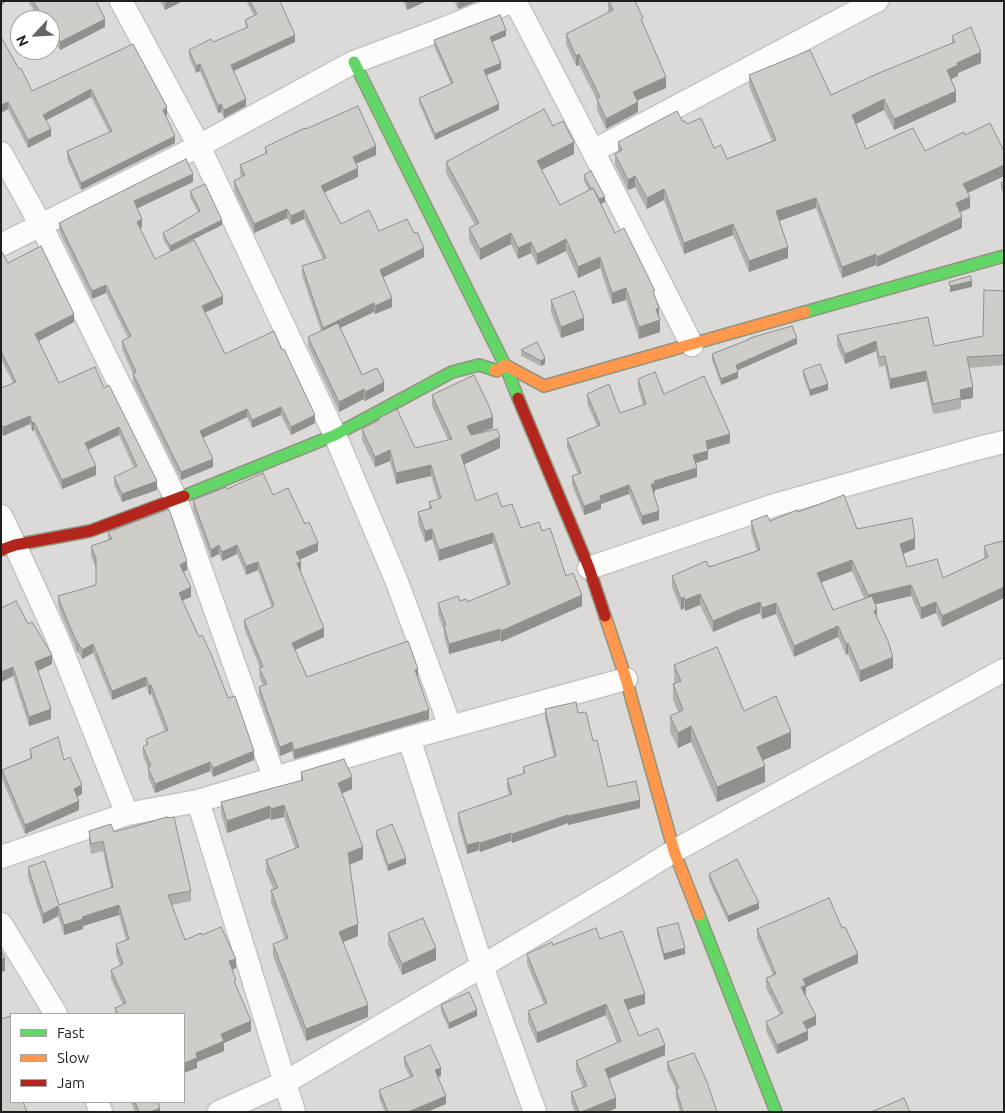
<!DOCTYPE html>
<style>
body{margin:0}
#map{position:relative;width:1005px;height:1113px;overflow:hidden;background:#ecebe6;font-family:Ubuntu,sans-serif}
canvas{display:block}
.frame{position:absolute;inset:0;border:2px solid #1e1e1e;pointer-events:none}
.legend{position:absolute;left:10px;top:1013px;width:175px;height:90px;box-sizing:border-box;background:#fff;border:1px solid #a5a5a5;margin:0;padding:6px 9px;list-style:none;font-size:15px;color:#1e1e1e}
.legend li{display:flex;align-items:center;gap:10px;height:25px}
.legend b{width:25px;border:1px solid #a5a5a5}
.north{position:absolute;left:10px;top:10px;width:50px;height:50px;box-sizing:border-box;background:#fff;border:1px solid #a5a5a5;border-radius:50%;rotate:245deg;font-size:14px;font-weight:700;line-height:20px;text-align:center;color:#1e1e1e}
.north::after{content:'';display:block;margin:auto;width:18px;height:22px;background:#666664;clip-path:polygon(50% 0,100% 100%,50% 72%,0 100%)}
</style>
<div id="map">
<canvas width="1005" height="1113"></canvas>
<div class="frame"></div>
<ul class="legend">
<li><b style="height:6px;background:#63d668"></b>Fast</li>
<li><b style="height:6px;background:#ff974d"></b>Slow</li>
<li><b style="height:6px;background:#b3261e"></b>Jam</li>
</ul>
<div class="north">N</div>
</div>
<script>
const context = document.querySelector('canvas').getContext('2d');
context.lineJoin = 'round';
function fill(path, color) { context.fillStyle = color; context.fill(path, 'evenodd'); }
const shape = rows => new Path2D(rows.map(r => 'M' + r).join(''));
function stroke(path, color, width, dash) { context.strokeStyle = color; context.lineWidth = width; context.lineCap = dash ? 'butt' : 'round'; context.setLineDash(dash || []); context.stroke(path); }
const residential = shape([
 [1,1,1004,1,1004,1112,1,1112],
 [20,20,50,20,50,50,20,50],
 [11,1014,184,1014,184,1102,11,1102]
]);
const street = shape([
 [121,1,199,146,335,435,397,582,450,726],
 [515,1,593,151,692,345],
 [593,151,872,3,877,1],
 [1,153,41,225,176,499,274,777],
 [1,245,199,146,354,62,435,32,513,1],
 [1,516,15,545,56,635,127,814],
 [589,568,778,504,975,449,1004,442],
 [409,738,482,966,535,1112],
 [198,801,294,1112],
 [1,857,127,814,198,801,409,738,626,679],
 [1,924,56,1014],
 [97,1102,101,1112],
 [219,1112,286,1082,621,884,674,851,1004,670]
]);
const fast = shape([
 [354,62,505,365,518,398],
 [805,312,1004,256],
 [184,496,335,435,452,372,479,365,495,370],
 [699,915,776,1112]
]);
const slow = shape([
 [495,370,497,371,505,365,544,386,805,312],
 [605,616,626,679,674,851,699,915]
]);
const jam = shape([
 [518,398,589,568,605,616],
 [1,550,15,545,90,531,184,496]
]);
const wall = shape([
 [28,1,96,1,105,27,60,50,50,35,50,20,40,20],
 [160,1,183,1,165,10],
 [247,1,280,1,295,42,234,71,246,106,224,118,221,112,218,113,200,71,196,73,189,57,189,50,213,42,246,28,245,20,254,15,247,3],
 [403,1,427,1,407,10],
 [454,1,475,1,475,2,458,9],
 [608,1,635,1,666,88,637,101,638,112,606,129,597,110,597,100,579,65,576,66,566,44,566,34,609,12,608,10],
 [506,36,492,42,501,69,486,75,499,110,435,140,419,103,419,98,451,84,434,46,434,40],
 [952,36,981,63,958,73,958,76,951,79,956,102,894,130,884,110,856,124,866,149,925,151,965,135,1004,176,968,193,970,208,960,212,962,228,877,267,876,265,842,278,816,208,779,221,788,258,749,272,733,235,684,254,664,200,647,209,635,187,628,190,615,165,615,154,618,152,618,142,683,122,687,124,714,148,727,159,772,141,749,86,749,75,831,95,952,43],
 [133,44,167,115,166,116,175,143,81,190,67,159,67,151,109,132,91,97,46,120,51,136,28,148,8,109,1,113,19,69,32,91],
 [553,126,574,154,541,170,560,205,589,190,584,181,584,175,605,202,601,204,615,233,655,297,659,318,660,332,639,339,626,300,612,304,600,268,578,278,566,251,537,265,531,253,518,259,511,244,480,260,469,240,469,228,475,225,446,173,446,162],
 [306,129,376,155,356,164,358,177,324,192,341,224,379,231,424,257,383,277,392,307,375,314,374,312,340,328,362,375,384,391,365,401,364,399,339,412,308,346,308,337,321,331,302,275,302,266,323,259,304,219,291,225,287,218,254,233,234,190,234,181,242,177,240,174,240,165,265,154,265,147],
 [1004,181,1004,195,1001,189,1001,183],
 [193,182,137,208,142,227,140,228,155,259,170,251,163,239,163,233,198,212,190,197,190,191,222,225,188,242,223,304,205,313,225,354,315,423,291,435,281,415,252,428,247,417,203,438,213,467,181,480,133,382,133,374,122,349,122,341,128,338,106,293,92,299,59,231,59,223],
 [1,250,8,263,74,322,39,341,59,383,104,388,157,490,122,502,114,485,114,477,134,468,119,435,88,450,96,475,62,489,34,430,32,431,30,424,3,436,1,432,1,388,13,383,1,359],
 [1004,291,1004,365,969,368,973,398,961,400,961,409,933,414,926,381,890,389,885,366,879,367,876,351,845,364,837,345,837,335,934,346,983,336],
 [551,300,584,330,561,338,551,312],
 [537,342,545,364,541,366,521,356,521,350],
 [797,344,738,370,738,378,721,385,712,360,712,354],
 [803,370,828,390,810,396,803,376],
 [638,379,664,394,730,443,708,449,708,459,696,463,697,477,655,490,655,492,654,493,659,520,642,525,629,494,601,504,601,509,584,515,572,485,572,476,578,474,567,448,567,439,597,426,587,403,587,394,620,413,643,405,638,388],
 [432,395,493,428,476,434,500,448,464,464,476,501,502,507,521,528,542,531,582,606,501,642,500,640,449,654,444,636,444,631,438,614,438,603,460,601,467,602,507,586,493,543,439,561,432,539,425,542,418,523,418,512,429,509,429,502,438,499,431,476,396,484,390,461,375,467,362,440,362,429,379,420,379,418,415,448,448,440,432,406],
 [227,489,273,495,305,524,318,551,300,560,300,571,324,637,295,650,307,677,418,677,429,719,294,759,292,751,280,756,259,695,259,687,263,685,259,677,260,668,244,628,244,620,272,608,258,570,246,575,237,554,222,561,219,554,211,558,193,509,193,500],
 [798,512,857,529,915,549,903,554,907,567,943,578,984,558,984,546,1002,541,942,627,936,613,921,619,911,596,875,604,877,618,893,668,860,682,848,654,846,655,838,637,794,657,776,614,762,619,760,613,741,620,713,632,700,605,685,611,684,608,681,610,672,587,672,576,709,567,757,551,751,532,751,521,770,521],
 [852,571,864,598,833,610,821,582],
 [108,532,187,570,183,572,191,597,182,600,199,637,228,698,254,760,213,777,210,771,155,793,148,777,148,768,143,756,143,747,146,745,146,739,165,732,151,694,149,695,146,686,112,700,93,653,82,659,78,652,77,652,61,614,58,605,58,596,96,585,96,568,91,556,91,546,108,540],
 [1,608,28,624,52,664,38,671,51,719,29,726,13,676,1,682],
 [674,665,744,711,791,748,762,760,765,782,717,802,691,742,678,748,670,732,670,716,678,712,673,700,673,684,675,683,674,681],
 [545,709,578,713,593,741,608,787,640,808,568,825,568,823,512,843,511,841,480,852,479,850,467,854,458,822,458,813,509,795,507,788,507,779,523,774,523,767,554,757,545,718],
 [30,749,64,760,82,794,77,796,79,810,25,834,2,779,2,770,30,758],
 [301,772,352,789,342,793,363,859,350,865,358,936,343,942,368,1017,306,1041,273,956,273,944,285,940,271,902,271,890,274,890,266,872,266,860,295,848,284,817,271,820,270,818,227,833,221,814,221,802,301,781],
 [89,831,114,832,191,891,191,901,172,905,185,940,202,935,236,968,232,970,236,987,251,1031,224,1043,224,1051,197,1062,197,1068,184,1073,184,1014,115,1014,115,1008,123,1005,111,979,111,970,120,966,116,954,116,944,126,940,119,915,83,926,83,929,64,935,58,916,43,924,28,877,28,867,59,905,111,888,103,851,91,854,89,841],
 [376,831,406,864,388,871,376,837],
 [709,874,759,909,728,922,709,880],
 [657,928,685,954,664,960,657,934],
 [757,929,858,963,806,987,806,994,805,995,816,1025,807,1029,808,1040,777,1054,766,1031,766,1022,780,1015,766,988,766,978,773,975,757,938],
 [388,933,436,960,402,975,388,945],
 [600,939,645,1004,628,1009,639,1036,665,1055,609,1079,616,1108,608,1112,575,1112,571,1102,571,1092,583,1087,576,1071,576,1061,617,1043,606,1015,537,1043,528,1022,528,1011,544,1004,527,964,527,954,553,945],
 [441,1005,477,1016,449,1029,441,1011],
 [404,1057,441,1076,438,1077,446,1104,427,1112,385,1112,379,1098,379,1090,410,1077,404,1065],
 [667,1062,717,1112,680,1112,676,1098,676,1089,667,1070],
 [131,1102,158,1102,160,1112,135,1112]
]);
const shadedWall = shape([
 [1,1,6,1,1,6],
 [169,1,183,1,165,10,165,3],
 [407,1,427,1,407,10],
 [462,1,475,1,475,2,458,9,458,3],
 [105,19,105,27,60,50,60,42],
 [506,30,506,36,490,43,490,37],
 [295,35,295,42,231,72,231,65],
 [981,52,981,63,958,73,958,76,947,81,947,70,957,63],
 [579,54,579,65,576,66,576,56],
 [501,63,501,69,484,76,484,70],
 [200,64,200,71,196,73,196,66],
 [666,77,666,88,633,102,633,92],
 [91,89,91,97,43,122,43,115],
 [956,91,956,102,894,130,894,119],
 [246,99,246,106,224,118,224,110],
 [884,99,884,110,852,126,852,115],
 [8,102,8,109,1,113,1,105],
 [638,102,638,112,606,129,606,119],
 [221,104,221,112,218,113,218,106],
 [499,104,499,110,435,140,435,134],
 [167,107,167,115,163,117,163,110],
 [51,129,51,136,28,148,28,140],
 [175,136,175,143,81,190,81,183],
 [574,142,574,154,537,172,537,161],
 [376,146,376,155,353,165,353,157],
 [1004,165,1004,176,963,195,963,184],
 [358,168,358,177,321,194,321,186],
 [193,174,193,182,134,210,134,201],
 [635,176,635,187,628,190,628,180],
 [664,189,664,200,647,209,647,198],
 [605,197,605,202,597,206,597,200],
 [970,197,970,208,956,214,956,203],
 [816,198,816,208,776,222,776,211],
 [287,209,287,218,254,233,254,224],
 [304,210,304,219,291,225,291,216],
 [962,217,962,228,877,267,877,257],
 [142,219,142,227,137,230,137,222],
 [222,220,222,225,170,251,170,246],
 [733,224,733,235,684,254,684,243],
 [511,233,511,244,480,260,480,249],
 [566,239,566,251,537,265,537,254],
 [531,242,531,253,518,259,518,248],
 [788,247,788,258,749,272,749,261],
 [424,248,424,257,380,279,380,270],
 [876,254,876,265,842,278,842,267],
 [600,257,600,268,578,278,578,267],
 [972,281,972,287,950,292,950,286],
 [106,285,106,293,92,299,92,291],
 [626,288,626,300,612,304,612,293],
 [223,296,223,304,202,314,202,306],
 [392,298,392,307,375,314,375,306],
 [374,303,374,312,323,336,323,328],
 [659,308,659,319,656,309],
 [74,314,74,322,35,343,35,334],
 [584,318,584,330,561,338,561,327],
 [660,320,660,332,639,339,639,327],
 [797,338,797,344,736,371,736,365],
 [876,341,876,351,845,364,845,354],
 [545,358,545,364,541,366,541,361],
 [926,371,926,381,890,389,890,379],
 [738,372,738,378,721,385,721,379],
 [384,382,384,391,365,401,365,392],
 [828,384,828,390,810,396,810,390],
 [973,387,973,398,961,400,960,390],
 [364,389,364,399,339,412,339,402],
 [281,407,281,415,252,428,252,420],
 [247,409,247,417,200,439,200,431],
 [315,415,315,423,291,435,291,427],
 [30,416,30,424,3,436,3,427],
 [493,417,493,428,467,437,467,426],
 [34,422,34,430,32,431,32,423],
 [119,427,119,435,85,451,85,443],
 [730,434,730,443,706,450,706,441],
 [500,437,500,448,461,466,461,455],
 [390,450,390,461,375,467,375,457],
 [708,451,708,459,693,464,693,455],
 [213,459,213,467,181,480,181,472],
 [431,465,431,476,396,484,396,473],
 [96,466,96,475,62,489,62,480],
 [697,468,697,477,655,490,655,492,651,493,651,484,654,481],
 [157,481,157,490,122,502,122,494],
 [629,485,629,494,601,504,601,509,584,515,584,506,600,496],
 [659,511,659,520,642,525,642,516],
 [432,529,432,539,425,542,425,531],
 [493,533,493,543,439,561,439,550],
 [915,538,915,549,900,555,900,544],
 [318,543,318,551,296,561,296,552],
 [219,545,219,554,211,558,211,550],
 [237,545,237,554,222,561,222,552],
 [852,560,852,571,817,584,817,573],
 [187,561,187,570,180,574,180,565],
 [258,562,258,570,246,575,246,566],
 [301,562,301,571,297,572,297,563],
 [911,585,911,596,868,606,868,595],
 [191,587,191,597,179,602,179,593],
 [1004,587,1004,598,942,627,942,616],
 [700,594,700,605,685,611,685,600],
 [582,595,582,606,501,642,501,631],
 [684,597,684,608,681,610,681,599],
 [760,602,760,613,741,620,713,632,713,621,741,609],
 [936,602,936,613,921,619,921,608],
 [776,603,776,614,762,619,762,608],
 [877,609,877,620,874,611],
 [838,626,838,637,794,657,794,646],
 [324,628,324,637,292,651,292,643],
 [500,629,500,640,449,654,449,644],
 [77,643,78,643,78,652,77,652],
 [848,643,848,654,846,655,846,644],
 [93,644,93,653,82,659,82,650],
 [52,655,52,664,35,672,35,662],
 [893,657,893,668,860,682,860,671],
 [13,667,13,676,1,682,1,672],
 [418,669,418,677,415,670],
 [146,677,146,686,112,700,112,691],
 [151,685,151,694,149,695,149,686],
 [51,709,51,719,29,726,29,717],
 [429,710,429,719,294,759,294,750],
 [691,726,691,742,678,748,678,733],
 [791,732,791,748,757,763,757,747],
 [292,742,292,751,280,756,280,747],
 [254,751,254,760,213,777,213,768],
 [210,762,210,771,155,793,155,784],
 [765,766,765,782,717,802,717,787],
 [352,777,352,789,338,795,338,783],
 [82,785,82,794,74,798,74,789],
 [640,800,640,808,568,825,568,816],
 [79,801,79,810,25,834,25,825],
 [284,805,284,817,271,820,271,809],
 [270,806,270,818,227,833,227,821],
 [568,815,568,823,512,843,512,834],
 [511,833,511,841,480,852,480,843],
 [479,842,479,850,467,854,467,845],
 [363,847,363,859,348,865,348,853],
 [406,858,406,864,388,871,388,865],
 [759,903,759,909,728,922,728,916],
 [119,905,119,915,83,926,83,929,64,935,64,925,82,917],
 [58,906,58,916,43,924,43,914],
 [358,924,358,936,339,944,339,932],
 [436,948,436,960,402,975,402,964],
 [685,948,685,954,664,960,664,954],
 [858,954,858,963,806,987,806,994,801,996,801,987,803,979],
 [5,958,5,971,1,972,1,959],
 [236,959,236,968,229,971,229,961],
 [645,994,645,1004,624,1011,624,1000],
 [606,1004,606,1015,537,1043,537,1033],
 [368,1005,368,1017,306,1041,306,1029],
 [477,1010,477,1016,449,1029,449,1023],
 [816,1016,816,1025,803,1031,803,1022],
 [251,1021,251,1031,224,1043,224,1051,197,1062,197,1068,184,1073,184,1063,196,1053,221,1034],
 [808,1031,808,1040,777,1054,777,1045],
 [665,1045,665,1055,605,1080,605,1069],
 [441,1068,441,1076,435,1078,435,1070],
 [446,1096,446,1104,427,1112,408,1112],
 [616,1098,616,1108,608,1112,581,1112],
 [160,1108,160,1112,150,1112]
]);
const building = shape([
 [33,1,96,1,105,19,60,42,50,27,50,20,45,20,33,1],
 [250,1,280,1,295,35,231,65,246,99,224,110,221,104,218,106,200,64,196,66,189,50,211,39,213,42,248,27,245,20,257,14,250,1],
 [609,1,635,1,643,18,641,19,666,77,633,92,638,102,606,119,597,99,600,97,579,54,576,56,566,34,613,10,609,1],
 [500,15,506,30,490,37,501,63,484,70,499,104,435,134,419,98,453,83,434,40,500,15],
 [971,27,981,52,957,63,958,65,947,70,956,91,894,119,884,99,852,115,866,149,913,128,925,151,964,132,965,135,990,123,1004,151,1004,165,963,184,970,197,956,203,962,217,877,257,876,254,842,267,816,198,776,211,788,247,749,261,733,224,684,243,664,189,647,198,635,176,628,180,615,154,622,150,618,142,677,111,683,122,685,121,687,124,701,118,714,148,721,145,727,159,776,140,749,75,810,50,831,95,879,73,955,42,952,36,971,27],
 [1,37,19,69,21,68,32,91,133,44,167,107,163,110,175,136,81,183,67,151,112,131,91,89,43,115,51,129,28,140,8,102,1,105,1,37],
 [358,106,376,146,353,157,358,168,321,186,341,224,369,210,379,231,407,219,414,233,417,232,424,248,380,270,392,298,375,306,374,303,323,328,302,266,326,258,304,210,291,216,287,209,254,224,234,181,245,175,240,165,267,153,265,147,305,128,306,129,358,106],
 [544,109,553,126,563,121,574,142,537,161,560,205,593,188,615,233,624,228,654,289,655,290,653,291,659,308,656,309,660,320,639,327,626,288,612,293,600,257,578,267,566,239,537,254,531,242,518,248,511,233,480,249,469,228,479,223,446,162,544,109],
 [186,159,193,174,134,201,142,219,137,222,155,259,194,240,223,296,202,306,225,354,274,331,282,350,284,349,315,415,291,427,281,407,252,420,247,409,200,431,213,459,181,472,133,374,136,372,122,341,131,336,106,285,92,291,59,223,186,159],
 [591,171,605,197,599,199,593,188,591,189,584,175,591,171],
 [1004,181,1004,189,1001,183,1004,181],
 [205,184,222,220,170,246,163,233,200,211,190,191,205,184],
 [41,246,74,314,35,334,59,383,95,367,104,388,109,385,157,481,122,494,114,477,137,466,119,427,85,443,96,466,62,480,34,422,32,423,30,416,3,427,1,424,1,388,16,382,1,351,1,250,8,263,41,246],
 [970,276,972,281,950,286,949,282,970,276],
 [984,290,1004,291,1004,355,967,357,973,387,960,390,961,398,933,404,926,371,890,379,885,356,879,357,876,341,845,354,837,335,928,317,934,346,983,336,984,290],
 [574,291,584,318,561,327,551,300,574,291],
 [338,323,362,375,377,368,384,382,365,392,364,389,339,402,308,337,338,323],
 [792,326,797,338,736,365,738,372,721,379,712,354,750,339,750,338,792,326],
 [537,342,545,358,541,361,521,350,537,342],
 [820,364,828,384,810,390,803,370,820,364],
 [655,372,664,394,704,376,730,434,706,441,708,451,693,455,697,468,654,481,655,484,651,484,659,511,642,516,629,485,600,496,601,500,584,506,572,476,581,473,567,439,600,425,587,394,609,384,620,413,646,404,638,379,655,372],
 [474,375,488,404,493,417,467,426,471,435,497,429,500,437,461,455,476,501,497,493,502,507,512,504,521,528,539,522,542,531,550,528,566,576,573,573,582,595,501,631,500,629,449,644,444,626,446,625,438,603,458,596,460,601,466,599,467,602,510,584,493,533,439,550,432,529,425,531,418,512,432,508,429,502,441,498,431,465,396,473,390,450,375,457,362,429,379,420,379,418,397,409,415,448,452,439,432,395,474,375],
 [263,473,273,495,288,488,305,524,309,522,318,543,296,552,301,562,297,563,324,628,292,643,307,677,408,641,418,669,415,670,429,710,294,750,292,742,280,747,259,687,267,684,259,668,263,667,244,620,274,606,258,562,246,566,237,545,222,552,219,545,211,550,193,500,226,487,227,489,263,473],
 [844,495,857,529,912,518,915,538,900,544,907,567,937,559,943,578,988,557,984,546,1002,541,1004,544,1004,587,942,616,936,602,921,608,911,585,868,595,852,560,817,573,833,610,872,596,877,609,874,611,888,641,893,657,860,671,848,643,846,644,838,626,794,646,776,603,762,608,760,602,741,609,713,621,700,594,685,600,684,597,681,599,672,576,706,561,709,567,760,550,751,521,767,515,770,521,797,510,798,512,844,495],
 [169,509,187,561,180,565,191,587,179,593,199,637,202,635,211,654,228,698,235,696,254,751,213,768,210,762,155,784,148,768,151,766,143,747,148,744,146,739,168,730,151,685,149,686,146,677,112,691,93,644,82,650,78,643,77,643,61,605,58,596,96,585,96,558,91,546,112,539,108,532,169,509],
 [16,601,28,624,32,622,52,655,35,662,51,709,29,717,13,667,1,672,1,608,16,601],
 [717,647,744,711,776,696,791,732,757,747,765,766,717,787,691,726,678,733,670,716,683,710,673,684,681,681,674,665,717,647],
 [576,702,578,713,586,712,593,741,597,740,608,787,636,781,640,800,568,816,568,815,512,834,511,833,480,843,479,842,467,845,458,813,512,794,507,779,525,773,523,767,556,756,545,709,576,702],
 [58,737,64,760,70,757,82,785,74,789,79,801,25,825,2,770,32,758,30,749,58,737],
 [344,759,352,777,338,783,363,847,348,853,358,924,339,932,368,1005,306,1029,273,944,288,938,271,890,278,888,266,860,299,847,284,805,271,809,270,806,227,821,221,802,303,780,301,772,344,759],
 [167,817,167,818,174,817,191,891,168,895,185,940,201,933,202,935,221,927,236,959,229,961,236,980,234,981,251,1021,221,1034,224,1041,196,1053,197,1058,184,1063,184,1014,118,1014,115,1008,126,1003,111,970,123,964,116,944,129,939,119,905,82,917,83,919,64,925,58,906,43,914,28,867,45,861,59,905,113,887,103,841,91,844,89,831,111,824,114,832,167,817],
 [392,824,406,858,388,865,376,831,392,824],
 [737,859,759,903,728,916,709,874,737,859],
 [829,898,842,928,845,927,858,954,803,979,806,985,801,987,816,1016,803,1022,808,1031,777,1045,766,1022,783,1013,766,978,776,974,757,929,829,898],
 [423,918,436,948,402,964,388,933,423,918],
 [678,923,685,948,664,954,657,928,678,923],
 [596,928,600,939,622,931,645,994,624,1000,639,1036,658,1028,665,1045,605,1069,616,1098,581,1112,579,1112,571,1092,587,1086,576,1061,621,1041,606,1004,537,1033,528,1011,547,1003,527,954,552,942,553,945,596,928],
 [1,951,5,958,1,959,1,951],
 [469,992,477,1010,449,1023,441,1005,469,992],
 [11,1016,11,1102,23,1102,27,1112,1,1112,1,1019,11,1016],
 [430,1045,441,1068,435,1070,446,1096,408,1112,388,1112,379,1090,413,1076,404,1057,430,1045],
 [694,1053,707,1082,717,1112,683,1112,676,1089,679,1088,667,1062,694,1053],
 [904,1098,910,1112,871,1112,904,1098],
 [135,1102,158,1102,160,1108,150,1112,139,1112,135,1102]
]);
fill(residential, '#dbdad8');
stroke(street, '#c5c4c2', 25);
stroke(fast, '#91957f', 14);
stroke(slow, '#91957f', 14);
stroke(jam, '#91957f', 14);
stroke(street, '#fcfcfb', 22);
stroke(fast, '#63d668', 11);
stroke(slow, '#ff974d', 11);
stroke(jam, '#b3261e', 11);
fill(wall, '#b1b0ad');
fill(shadedWall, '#90908d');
fill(building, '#cecdc9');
stroke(building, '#90908d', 1);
</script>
